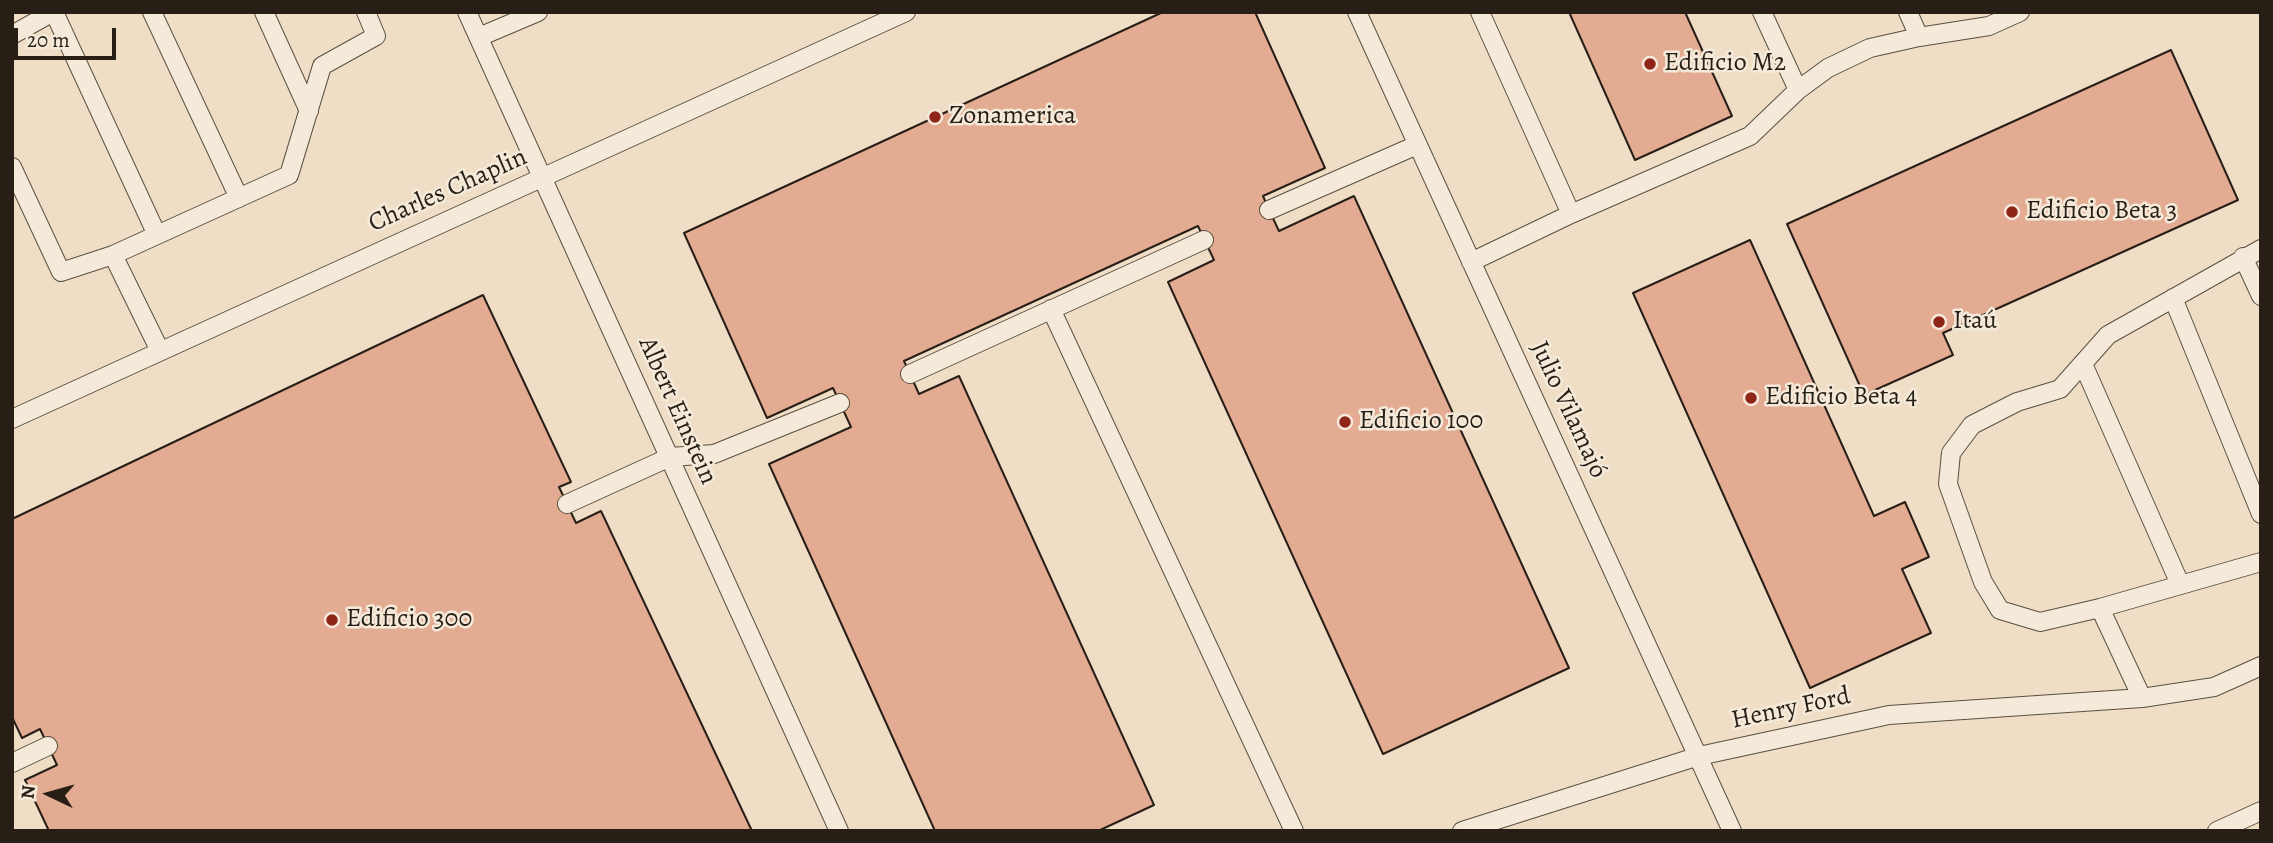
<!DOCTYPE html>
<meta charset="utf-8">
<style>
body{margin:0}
#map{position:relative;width:2273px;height:843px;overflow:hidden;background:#efdec5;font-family:Alegreya,serif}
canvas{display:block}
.frame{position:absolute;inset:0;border:14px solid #271f16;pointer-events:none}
.north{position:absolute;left:14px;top:759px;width:70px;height:70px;-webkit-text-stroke:5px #f5ead9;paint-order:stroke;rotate:275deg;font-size:19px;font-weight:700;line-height:28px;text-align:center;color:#271f16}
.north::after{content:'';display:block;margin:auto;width:24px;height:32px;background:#271f16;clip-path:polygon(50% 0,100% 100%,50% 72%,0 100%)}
.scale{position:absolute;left:14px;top:28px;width:102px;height:32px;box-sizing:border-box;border:4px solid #271f16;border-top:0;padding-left:9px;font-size:21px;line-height:24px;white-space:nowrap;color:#271f16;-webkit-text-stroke:5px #f5ead9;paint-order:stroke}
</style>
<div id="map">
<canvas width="2273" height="843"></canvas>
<div class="frame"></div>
<div class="north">N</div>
<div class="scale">20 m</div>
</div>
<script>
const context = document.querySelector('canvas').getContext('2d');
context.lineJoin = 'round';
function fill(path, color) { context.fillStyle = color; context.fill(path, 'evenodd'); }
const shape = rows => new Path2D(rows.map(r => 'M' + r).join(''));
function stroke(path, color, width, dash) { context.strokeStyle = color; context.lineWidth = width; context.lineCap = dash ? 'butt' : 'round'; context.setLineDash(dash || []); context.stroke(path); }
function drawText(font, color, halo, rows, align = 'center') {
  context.font = font + ' Alegreya,serif'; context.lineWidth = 5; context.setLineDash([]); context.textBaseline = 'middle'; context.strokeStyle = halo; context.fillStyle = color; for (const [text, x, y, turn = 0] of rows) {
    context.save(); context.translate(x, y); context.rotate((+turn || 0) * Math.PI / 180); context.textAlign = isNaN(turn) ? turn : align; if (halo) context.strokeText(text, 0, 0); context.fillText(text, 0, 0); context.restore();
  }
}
const building = shape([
 [1163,12,1255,12,1325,168,1263,196,1269,210,1279,231,1354,196,1569,668,1383,754,1168,282,1214,260,1198,226,904,361,919,394,959,376,1154,805,1098,831,935,831,769,464,851,427,833,388,767,418,684,233,1163,12],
 [1569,12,1685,12,1732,116,1635,160,1569,12],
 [2171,50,2238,200,1943,333,1953,355,1864,395,1787,224,2171,50],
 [1750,240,1874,516,1905,502,1929,557,1902,569,1931,633,1810,688,1633,293,1750,240],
 [483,295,571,482,559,487,576,523,601,511,752,831,49,831,25,780,57,765,40,729,22,738,12,717,12,519,483,295]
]);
const lane = shape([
 [54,12,157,235],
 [152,12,239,198],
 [264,12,309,111],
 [467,12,839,831],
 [1357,12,1732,831],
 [1480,12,1571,214],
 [1762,12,1798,90],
 [1908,12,1919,37],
 [12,35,53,12],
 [479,37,538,12],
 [12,167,61,272,113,255,289,175,322,66,376,36,366,12],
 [1269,210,1417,145],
 [2261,249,2108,335,2060,389,2017,402,1972,425,1951,453,1948,484,1983,582,2000,610,2040,622,2100,608,2261,562],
 [113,255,160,351],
 [2243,257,2261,296],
 [1471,262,1571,214,1750,136,1798,90,1828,68,1870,48,1919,37,1989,26,2020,12],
 [2173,298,2261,514],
 [1051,309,1294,831],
 [2083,364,2180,584],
 [910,374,1204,240],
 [12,419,906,12],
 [567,504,670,457,714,454,840,403],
 [2100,608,2142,698],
 [12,763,48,746],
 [1462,831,1699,756,1889,715,2142,698,2214,687,2261,666],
 [2217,831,2261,811]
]);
const markers = [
 [1650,64,7,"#8f2418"],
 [935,117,7,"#8f2418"],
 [2012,212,7,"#8f2418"],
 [1939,322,7,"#8f2418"],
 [1751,398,7,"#8f2418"],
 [1345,422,7,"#8f2418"],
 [332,620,7,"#8f2418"]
];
const poiNames = [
 ["Edificio M2",1664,64],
 ["Zonamerica",949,117],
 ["Edificio Beta 3",2026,212],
 ["Itaú",1953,322],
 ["Edificio Beta 4",1765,398],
 ["Edificio 100",1359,422],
 ["Edificio 300",346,620]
];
const streetNames = [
 ["Charles Chaplin",448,191,-24],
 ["Julio Vilamajó",1568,410,65],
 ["Albert Einstein",677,411,66],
 ["Henry Ford",1791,709,-12]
];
fill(building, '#e4ab93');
stroke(building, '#271f16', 2);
stroke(lane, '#594f42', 20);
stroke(lane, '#f5ead9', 18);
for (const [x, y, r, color] of markers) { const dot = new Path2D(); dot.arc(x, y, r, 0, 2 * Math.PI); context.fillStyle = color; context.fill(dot); stroke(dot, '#f5ead9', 2.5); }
drawText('26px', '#271f16', '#f5ead9', poiNames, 'left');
drawText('26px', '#271f16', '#f5ead9', streetNames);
</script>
